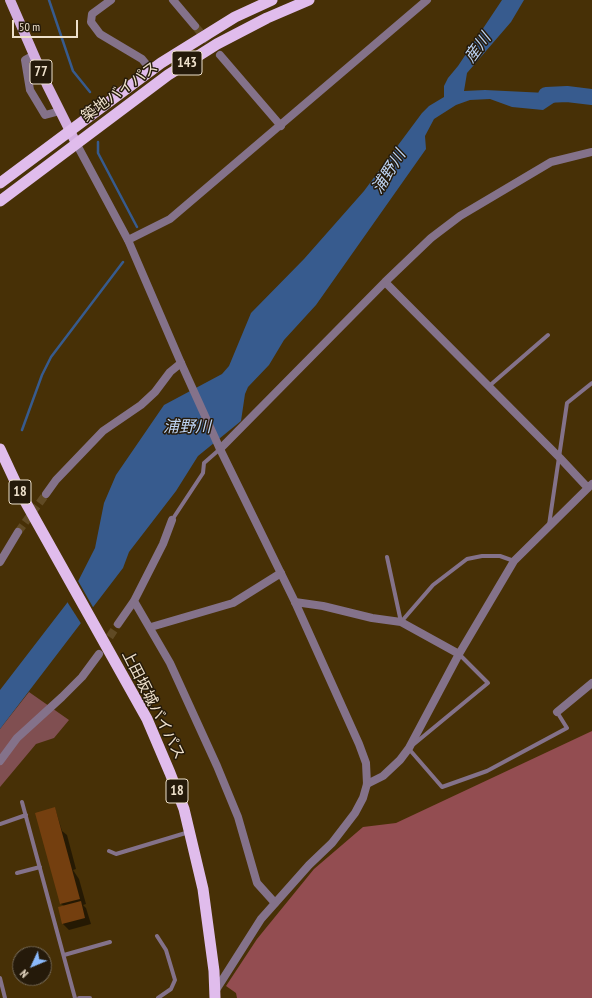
<!DOCTYPE html>
<meta charset="utf-8">
<style>
body{margin:0}
#map{position:relative;width:592px;height:998px;overflow:hidden;background:#473006;font-family:"PT Sans Narrow",sans-serif}
canvas{display:block}
.north{position:absolute;left:12px;top:946px;width:40px;height:40px;box-sizing:border-box;background:#251a0a;border:1px solid #756957;border-radius:50%;rotate:226deg;font-size:11px;font-weight:700;line-height:16px;text-align:center;color:#eee0cb}
.north::after{content:'';display:block;margin:auto;width:14px;height:18px;background:#8bbafc;clip-path:polygon(50% 0,100% 100%,50% 72%,0 100%)}
.scale{position:absolute;left:12px;top:20px;width:66px;height:18px;box-sizing:border-box;border:2px solid #eee0cb;border-top:0;padding-left:5px;font-size:12px;line-height:14px;white-space:nowrap;color:#eee0cb;-webkit-text-stroke:3px #251a0a;paint-order:stroke}
</style>
<div id="map">
<canvas width="592" height="998"></canvas>
<div class="north">N</div>
<div class="scale">50 m</div>
</div>
<script>
const context = document.querySelector('canvas').getContext('2d');
context.lineJoin = 'round';
function fill(path, color) { context.fillStyle = color; context.fill(path, 'evenodd'); }
const shape = rows => new Path2D(rows.map(r => 'M' + r).join(''));
function stroke(path, color, width, dash) { context.strokeStyle = color; context.lineWidth = width; context.lineCap = dash ? 'butt' : 'round'; context.setLineDash(dash || []); context.stroke(path); }
function drawText(font, color, halo, rows, align = 'center') {
  context.font = font + ' "PT Sans Narrow","Noto Sans JP",sans-serif'; context.lineWidth = 3; context.setLineDash([]); context.textBaseline = 'middle'; context.strokeStyle = halo; context.fillStyle = color; for (const [text, x, y, turn = 0] of rows) {
    context.save(); context.translate(x, y); context.rotate((+turn || 0) * Math.PI / 180); context.textAlign = isNaN(turn) ? turn : align; if (halo) context.strokeText(text, 0, 0); context.fillText(text, 0, 0); context.restore();
  }
}
const green = shape([
 [29,692,69,720,54,738,36,744,0,787,0,729]
]);
const forest = shape([
 [592,731,592,998,237,998,236,993,226,986,257,939,314,869,363,827,396,823]
]);
const water = shape([
 [502,0,524,0,511,22,467,73,464,91,485,90,567,94,543,110,512,107,490,99,470,100,456,105,434,119,425,136,426,149,316,305,284,340,269,365,248,387,245,394,241,421,198,456,176,491,129,552,123,568,0,729,0,690,67,603,95,548,104,503,116,475,164,405,222,374,229,366,251,313,304,259,364,191,422,113,429,106,444,97,444,86,448,78,458,66]
]);
const pier = shape([
 [77,579,94,609,82,625,66,600]
]);
const shadow = shape([
 [55,808,62,831,67,835,76,869,73,870,79,879,86,904,83,905,86,908,91,924,69,930,63,924,59,907,64,906,61,904]
]);
const stream = shape([
 [49,0,73,71,90,92],
 [98,142,98,153,137,227],
 [22,430,42,375,51,357,123,262]
]);
const river = shape([
 [546,95,567,94,592,97]
]);
const building = shape([
 [55,807,80,899,60,904,35,813],
 [81,901,85,918,62,924,58,907]
]);
const minorTunnel = shape([
 [195,26,220,55],
 [18,532,46,494],
 [103,647,118,624]
]);
const service = shape([
 [488,387,548,335],
 [172,520,203,473,204,463,220,449],
 [549,525,567,403,592,383],
 [387,557,401,622],
 [401,622,433,585,467,559,482,556,500,556,514,561],
 [414,744,488,683,459,654],
 [409,749,442,787,487,771,567,728,557,712],
 [22,802,75,998],
 [0,824,26,815],
 [109,851,116,854,189,832],
 [17,873,40,867],
 [157,936,166,950,175,980,171,989,158,998],
 [64,955,110,942],
 [0,978,5,998],
 [79,998,90,998]
]);
const minor = shape([
 [111,0,92,14,91,22,100,34,142,59,151,70],
 [173,0,195,26],
 [34,55,25,60,30,90,45,115,60,111],
 [220,55,281,126],
 [128,240,170,219,427,0],
 [385,282,560,458,588,488],
 [220,449,385,282,431,238,460,216,551,162,592,152],
 [46,494,56,480,103,431,141,405,155,392,170,372,181,363],
 [0,562,18,532],
 [134,601,170,663,217,766,238,817,257,883,275,903],
 [295,602,323,606,372,618,401,622,459,654],
 [118,624,134,601,163,544,172,520],
 [151,627,233,603,281,573],
 [557,712,592,683],
 [0,761,17,738,62,697,82,677,99,654],
 [367,784,383,776,400,760,409,748,459,654,514,561,592,484]
]);
const tertiary = shape([
 [76,143,128,240,181,363,220,449,295,602,359,744,366,763,367,784,363,798,355,813,332,843,309,865,261,919,214,993]
]);
const primary = shape([
 [10,0,47,85,76,143]
]);
const trunk = shape([
 [0,183,161,63,235,17,272,0],
 [0,201,168,75,217,44,267,18,309,0],
 [0,449,21,494,147,719,170,773,184,809,203,889,214,971,215,998]
]);
const shields = [
 [187,63,30],
 [41,72,22],
 [20,492,22],
 [177,791,22]
];
const shieldNames = [
 ["143",187,63],
 ["77",41,72],
 ["18",20,492],
 ["18",177,791]
];
const streetNames = [
 ["築地バイパス",120,92,-36],
 ["上田坂城バイパス",153,705,63]
];
const waterNames = [
 ["産川",478,48,-54],
 ["浦野川",389,172,-58],
 ["浦野川",187,427]
];
fill(green, '#804f51');
fill(forest, '#934d51');
fill(water, '#375b8e');
fill(pier, '#473006');
fill(shadow, '#0007');
stroke(stream, '#375b8e', 2.5);
stroke(river, '#375b8e', 16);
fill(building, '#743f0f');
stroke(minorTunnel, '#604a24', 8, [8, 4]);
stroke(service, '#84728a', 4);
stroke(minor, '#84728a', 8);
stroke(tertiary, '#84728a', 8);
stroke(primary, '#d3aee0', 10);
stroke(trunk, '#e0bcec', 11);
for (const [x, y, w] of shields) { const box = new Path2D(); box.roundRect(x - w / 2, y - 12, w, 24, 3); context.fillStyle = '#251a0a'; context.fill(box); stroke(box, '#eee0cb', 1); }
drawText('bold 14px', '#eee0cb', null, shieldNames);
drawText('15px', '#eee0cb', '#251a0a', streetNames);
drawText('italic 16px', '#bed4f3', '#251a0a', waterNames);
</script>
